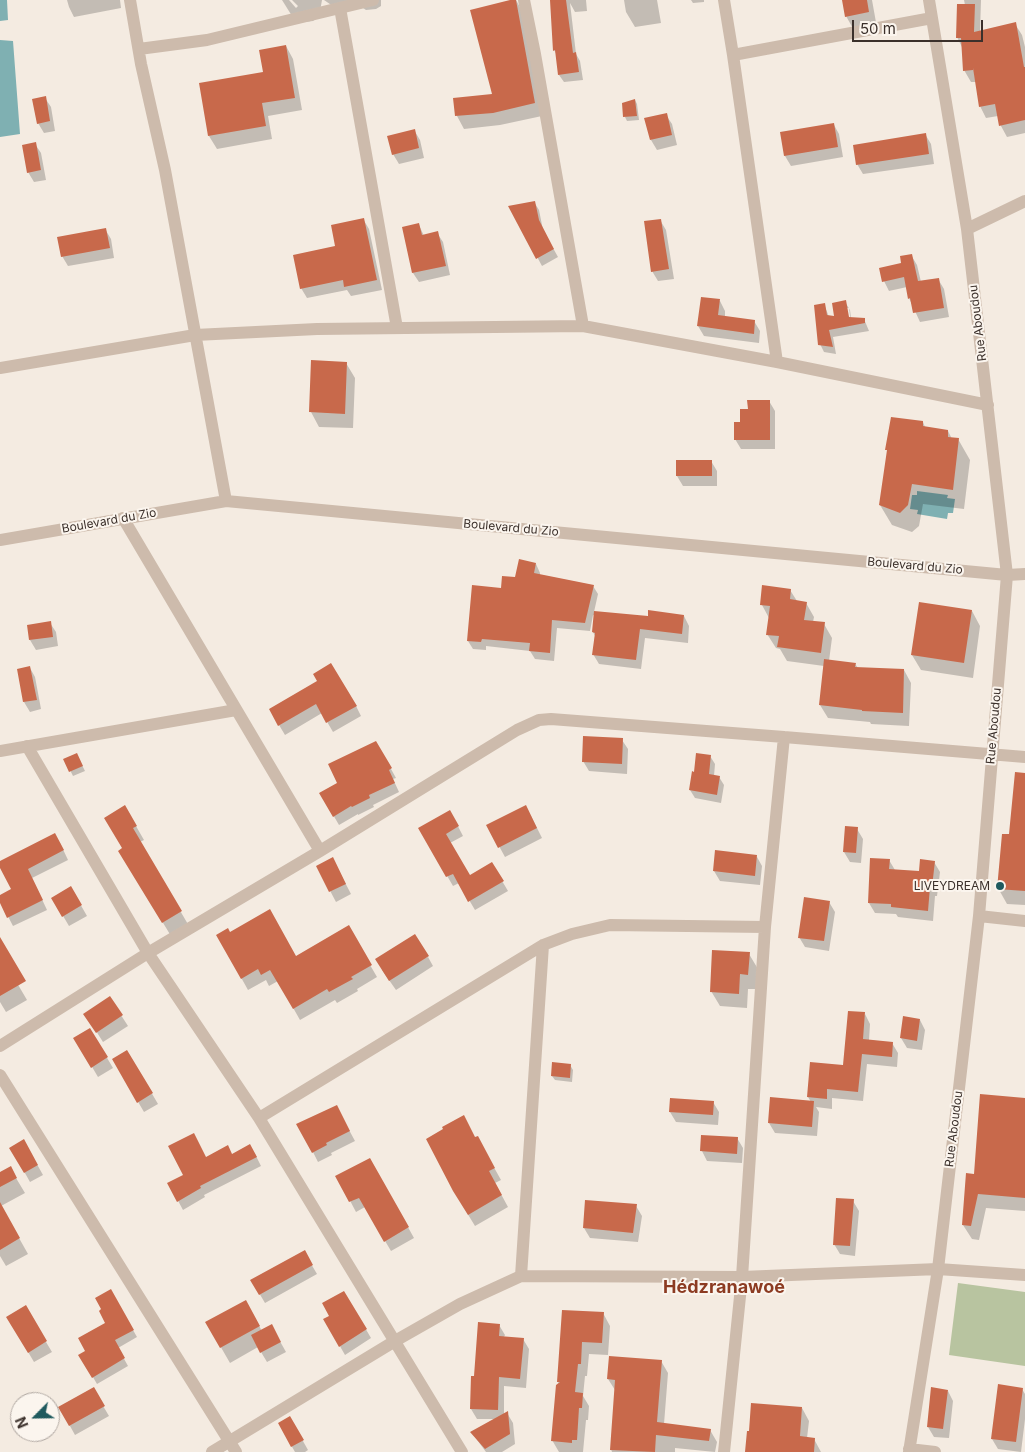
<!DOCTYPE html>
<meta charset="utf-8">
<style>
body{margin:0}
#map{position:relative;width:1025px;height:1452px;overflow:hidden;background:#f4ebe1;font-family:Inter,sans-serif}
canvas{display:block}
.north{position:absolute;left:10px;top:1392px;width:50px;height:50px;box-sizing:border-box;background:#fbf5ee;border:1px solid #aea6a0;border-radius:50%;rotate:247deg;font-size:14px;font-weight:700;line-height:20px;text-align:center;color:#3b302b}
.north::after{content:'';display:block;margin:auto;width:18px;height:22px;background:#1f5a5e;clip-path:polygon(50% 0,100% 100%,50% 72%,0 100%)}
.scale{position:absolute;left:852px;top:20px;width:131px;height:22px;box-sizing:border-box;border:2px solid #3b302b;border-top:0;padding-left:6px;font-size:15px;line-height:18px;white-space:nowrap;color:#3b302b;-webkit-text-stroke:4px #fbf5ee;paint-order:stroke}
</style>
<div id="map">
<canvas width="1025" height="1452"></canvas>
<div class="north">N</div>
<div class="scale">50 m</div>
</div>
<script>
const context = document.querySelector('canvas').getContext('2d');
context.lineJoin = 'round';
function fill(path, color) { context.fillStyle = color; context.fill(path, 'evenodd'); }
const shape = rows => new Path2D(rows.map(r => 'M' + r).join(''));
function stroke(path, color, width, dash) { context.strokeStyle = color; context.lineWidth = width; context.lineCap = dash ? 'butt' : 'round'; context.setLineDash(dash || []); context.stroke(path); }
function drawText(font, color, halo, rows, align = 'center') {
  context.font = font + ' Inter,sans-serif'; context.lineWidth = 4; context.setLineDash([]); context.textBaseline = 'middle'; context.strokeStyle = halo; context.fillStyle = color; for (const [text, x, y, turn = 0] of rows) {
    context.save(); context.translate(x, y); context.rotate((+turn || 0) * Math.PI / 180); context.textAlign = isNaN(turn) ? turn : align; if (halo) context.strokeText(text, 0, 0); context.fillText(text, 0, 0); context.restore();
  }
}
const green = shape([
 [958,1283,1025,1292,1025,1366,949,1355]
]);
const water = shape([
 [0,0,7,0,8,20,0,21],
 [0,40,13,41,20,134,0,137],
 [917,491,948,495,947,498,955,499,953,513,948,513,947,519,917,514,918,510,910,509,912,495,917,495]
]);
const shadow = shape([
 [67,0,120,0,121,8,74,17,69,7],
 [282,0,289,0,296,8,298,6,292,0,322,0,319,17,313,21,305,22,292,16],
 [324,0,381,0,381,6,376,9,366,10,363,8,340,11],
 [516,0,523,13,542,116,500,125,464,129,457,116,455,99,493,95],
 [551,0,586,0,587,11,575,12,570,3,576,54,580,61,583,80,564,82,559,75,557,55,554,50],
 [624,0,657,0,661,23,635,27,626,12],
 [691,0,704,0,704,2,693,3],
 [843,0,872,0,877,28,855,32,846,16],
 [964,0,981,0,980,32,1015,24,1022,35,1025,47,1025,133,1007,137,1001,126,998,116,986,118,980,106,976,82,971,82,964,70,962,47,957,37,965,5],
 [286,46,293,59,302,110,268,116,272,139,217,149,209,136,200,84,264,73],
 [45,98,51,107,55,131,44,133,38,123],
 [635,100,637,104,639,120,627,121,625,117],
 [666,115,672,124,677,145,657,150,651,140],
 [834,125,839,134,843,157,791,166,785,156,782,133],
 [414,130,420,140,424,158,399,164,393,154],
 [925,134,931,144,934,164,863,174,857,164],
 [35,144,41,153,46,180,34,182,28,172],
 [534,202,539,210,543,230,558,257,542,266,510,207],
 [363,219,369,229,382,290,351,296,347,290,307,298,301,288],
 [660,220,666,230,674,279,658,281,652,271],
 [419,225,424,236,437,233,443,242,450,275,419,282,413,273,403,228],
 [105,229,111,239,114,258,68,266,62,256],
 [911,255,917,265,921,282,938,279,944,289,949,317,920,322,909,298,907,287,889,291,884,281],
 [702,298,720,301,725,311,725,317,754,321,760,331,759,343,704,336,698,326],
 [845,302,850,310,851,318,864,319,869,331,833,337,836,354,824,352,820,344,824,304,829,317,836,317],
 [846,308,849,308,851,323,849,323],
 [346,363,355,378,353,428,319,427,311,412],
 [769,401,775,411,775,449,741,449,735,439,741,423,749,410],
 [923,422,925,427,948,431,952,439,958,439,970,460,964,509,923,504,919,526,912,532,892,525,880,505,888,452,886,449],
 [677,461,711,461,717,471,717,486,683,486,677,476],
 [536,564,540,573,540,576,593,586,598,594,594,612,649,617,684,616,689,626,688,643,645,638,641,669,599,664,593,654,595,636,593,632,595,616,593,615,590,631,557,628,554,661,535,659,530,651,486,646,486,650,473,649,468,641,502,589],
 [790,590,797,601,806,603,814,617,813,622,824,624,832,638,829,661,855,664,858,668,904,670,911,683,909,726,871,724,870,722,828,718,820,705,824,666,787,661,780,649,776,648,767,634,769,618,762,605],
 [972,611,980,626,973,678,921,670,912,655],
 [50,623,56,632,58,646,36,650,30,640,28,626],
 [30,668,35,677,41,709,30,712,24,702],
 [319,682,356,706,361,716,333,732,322,713,285,735,270,710],
 [622,740,628,749,627,774,589,771,583,761],
 [376,742,396,778,393,779,399,792,373,805,374,807,358,815,358,814,339,825,321,794,339,783],
 [710,756,715,764,714,776,719,777,724,785,721,803,695,798,690,790,695,773],
 [79,759,85,771,73,776,65,760],
 [1025,784,1025,905,1007,904,998,888,1011,836],
 [125,807,144,840,140,842,189,926,171,936,128,865,124,849],
 [450,811,463,836,450,843,469,877,492,864,508,891,475,910,459,883,453,886,420,829],
 [531,816,542,838,505,857,488,826],
 [857,829,863,839,861,863,850,862,844,852],
 [60,843,68,860,32,878,47,910,13,926,0,901,0,896,13,890,0,862],
 [757,857,762,866,760,885,720,881,714,871],
 [889,860,895,870,920,873,934,862,940,872,937,896,935,896,933,921,898,917,896,914,875,913,869,903],
 [317,866,338,869,351,894,336,902],
 [71,888,87,916,69,926,53,899],
 [829,902,835,912,829,951,805,947,799,937],
 [348,927,377,977,357,989,358,991,337,1003,335,1000,300,1020,278,981,269,986,266,980,248,990,218,936,230,934,296,957],
 [0,954,27,1000,6,1012,0,1002],
 [749,954,758,969,756,989,748,989,747,1008,720,1006,711,991],
 [428,957,433,966,396,990,382,970],
 [110,998,128,1026,103,1042,91,1023],
 [865,1014,870,1024,869,1040,892,1043,898,1053,897,1067,867,1064,863,1101,832,1098,832,1109,816,1107,819,1112,817,1136,775,1133,769,1123,811,1102,808,1097,844,1066],
 [920,1020,925,1030,922,1050,907,1048,901,1038],
 [90,1029,113,1068,98,1077,75,1038],
 [127,1051,158,1104,144,1112,113,1059],
 [570,1065,573,1070,572,1082,555,1080,552,1076],
 [1025,1099,1025,1211,986,1208,979,1240,972,1239,963,1225,975,1175],
 [713,1102,719,1112,718,1125,676,1122,670,1112],
 [342,1117,355,1141,331,1153,332,1155,318,1162,313,1152],
 [477,1137,501,1180,495,1183,508,1207,475,1226,461,1203,476,1138],
 [737,1138,743,1148,742,1163,707,1161,702,1151],
 [24,1141,43,1175,30,1182,11,1148],
 [255,1154,261,1166,204,1195,205,1197,183,1210,169,1184,185,1175,206,1158],
 [370,1159,414,1238,391,1251,365,1207,356,1212,337,1176],
 [10,1168,25,1193,1,1206,28,1254,6,1266,0,1256,0,1173],
 [853,1201,859,1211,855,1256,840,1254,834,1244],
 [636,1206,642,1216,638,1242,590,1238,584,1228],
 [304,1252,317,1274,265,1303,252,1281],
 [110,1290,137,1337,118,1348,128,1366,97,1384,80,1355,87,1352,107,1324],
 [344,1292,371,1338,345,1355,325,1320,331,1316],
 [245,1301,262,1331,277,1336,286,1352,267,1362,258,1347,230,1363,207,1323],
 [25,1307,52,1352,34,1362,8,1318],
 [564,1311,603,1313,610,1326,608,1355,589,1354,587,1376,585,1376,583,1396,589,1406,588,1420,586,1420,583,1452,559,1452,552,1440,559,1384,558,1382],
 [499,1325,505,1335,504,1337,523,1339,529,1349,526,1388,504,1386,504,1415,507,1413,513,1423,515,1444,502,1452,486,1452,472,1433,497,1419,477,1419,471,1409,475,1377],
 [661,1361,668,1373,664,1424,710,1430,717,1442,715,1452,675,1448,675,1452,612,1452,611,1449,615,1390,608,1379],
 [93,1389,109,1416,75,1435,60,1408],
 [1022,1389,1025,1394,1025,1419,1021,1452,998,1449,992,1439],
 [948,1391,953,1401,949,1438,934,1437,928,1427],
 [802,1408,809,1421,807,1438,814,1439,821,1452,746,1452],
 [290,1418,308,1450,305,1452,295,1452,279,1424]
]);
const building = shape([
 [510,0,516,0,535,103,493,113,455,116,453,98,492,94,470,10],
 [550,0,566,0,573,53,576,52,579,72,558,75,555,50,553,51],
 [842,0,867,0,869,12,845,17],
 [957,4,975,4,974,32,1016,22,1024,67,1025,67,1025,120,999,126,995,104,979,107,973,68,973,70,963,71,961,38,956,38],
 [286,45,295,98,262,103,266,126,208,136,199,83,263,72,259,50],
 [46,96,50,121,37,124,32,99],
 [635,99,637,116,623,117,622,103],
 [667,113,672,135,650,140,644,118],
 [834,123,838,147,784,156,780,132],
 [415,129,419,148,392,155,387,136],
 [926,133,929,154,856,165,853,145],
 [36,142,41,170,27,173,22,145],
 [535,201,539,220,554,249,536,259,508,206],
 [364,218,377,280,344,287,343,280,300,289,293,255,335,246,331,225],
 [661,219,669,269,651,272,644,221],
 [419,223,422,235,438,231,446,266,412,273,402,227],
 [106,228,110,248,61,257,57,237],
 [912,254,918,281,939,278,944,308,913,313,910,298,908,299,904,277,882,282,879,268,901,263,900,256],
 [701,297,720,299,718,315,755,320,754,334,697,326],
 [846,300,849,317,865,318,865,323,829,330,833,347,818,345,814,305,825,303,827,315,834,316,832,303],
 [311,360,347,362,345,414,309,412],
 [747,400,770,400,770,440,734,440,734,422,740,422,740,409,748,409],
 [891,417,923,421,923,426,948,430,948,437,959,438,953,490,912,484,908,505,900,513,879,505,887,450,885,450],
 [676,460,712,460,712,476,676,476],
 [519,559,536,563,534,573,594,585,585,623,552,620,550,653,529,651,530,643,482,639,481,642,467,641,472,585,501,588,502,576,515,577],
 [762,585,791,589,790,599,807,602,804,620,825,622,821,653,777,647,779,636,766,635,770,606,760,605],
 [919,602,972,610,964,663,911,655],
 [648,610,684,615,682,634,640,629,636,660,592,655,595,633,592,632,594,611,648,616],
 [51,621,53,637,29,640,27,625],
 [824,659,856,663,855,667,904,669,903,713,862,711,862,710,819,705],
 [331,663,357,706,326,723,316,704,278,726,269,709,317,681,313,674],
 [30,666,37,700,23,702,17,669],
 [583,736,623,738,622,764,582,762],
 [376,741,392,768,389,770,395,783,369,795,370,798,352,807,351,806,333,817,319,793,337,783,328,764],
 [77,753,83,766,69,772,63,759],
 [696,753,711,755,709,774,720,776,717,795,689,790,692,771,694,772],
 [1015,772,1025,773,1025,891,997,889,1002,834,1009,834],
 [125,805,137,826,133,828,182,911,162,923,118,851,122,848,104,818],
 [526,805,537,828,498,848,486,825],
 [450,810,459,826,446,834,470,875,492,862,504,881,468,902,453,874,446,877,418,828],
 [845,826,858,827,856,853,843,852],
 [55,833,64,850,28,869,43,900,7,918,0,903,0,895,11,889,0,868,0,861],
 [715,850,757,855,755,876,713,871],
 [333,857,346,884,329,892,316,866],
 [870,858,890,859,889,869,919,871,920,859,935,861,932,887,930,887,928,911,891,907,891,904,868,903],
 [71,886,82,905,62,917,51,898],
 [804,897,830,901,824,941,798,938],
 [270,909,296,956,349,925,372,965,351,977,353,979,329,992,327,989,293,1009,270,970,261,975,258,969,241,979,216,935,228,928,230,932],
 [415,934,429,956,389,981,375,959],
 [0,937,26,981,0,996],
 [712,950,750,952,748,975,740,974,739,994,710,992],
 [110,996,123,1015,96,1033,83,1014],
 [848,1011,865,1012,863,1039,893,1042,892,1057,862,1054,858,1092,827,1089,827,1099,807,1097,810,1062,843,1065],
 [903,1016,920,1019,917,1041,900,1038],
 [90,1028,108,1057,91,1068,73,1038],
 [127,1050,153,1093,137,1103,112,1059],
 [552,1062,571,1064,570,1078,551,1076],
 [980,1094,1025,1098,1025,1198,978,1194,971,1226,962,1225,966,1173,974,1174],
 [770,1097,814,1101,812,1127,768,1123],
 [670,1098,714,1101,713,1115,669,1112],
 [337,1105,350,1131,326,1143,327,1145,312,1153,296,1124],
 [464,1115,475,1137,478,1136,495,1168,489,1171,502,1195,468,1215,453,1191,426,1139,443,1129,442,1127],
 [194,1133,206,1157,228,1145,232,1154,250,1144,257,1157,200,1186,201,1188,177,1202,167,1183,183,1175,168,1146],
 [701,1135,738,1137,737,1154,700,1151],
 [24,1139,38,1165,24,1173,9,1148],
 [370,1158,409,1227,384,1242,359,1198,349,1202,335,1176],
 [11,1166,17,1178,0,1187,0,1172],
 [836,1198,854,1199,850,1246,833,1245],
 [585,1200,637,1204,633,1233,583,1228],
 [0,1202,20,1238,0,1250],
 [305,1250,313,1265,259,1295,250,1280],
 [111,1289,134,1330,115,1340,125,1358,92,1378,78,1355,85,1351,78,1338,105,1323,99,1311,101,1309,95,1298],
 [344,1291,367,1329,339,1347,323,1319,329,1316,322,1303],
 [246,1300,260,1326,220,1348,205,1322],
 [26,1305,47,1341,28,1353,6,1317],
 [562,1310,604,1312,602,1343,582,1342,581,1364,578,1364,575,1392,583,1393,582,1408,579,1408,577,1440,572,1440,572,1443,551,1441,556,1385,560,1382,557,1382],
 [478,1322,500,1324,499,1336,524,1338,520,1379,499,1377,498,1410,470,1409,471,1376,474,1376],
 [272,1324,281,1342,260,1353,251,1335],
 [609,1356,662,1360,657,1422,711,1429,709,1441,656,1435,655,1452,610,1450,615,1380,607,1379],
 [998,1384,1023,1388,1016,1442,991,1439],
 [94,1387,105,1406,69,1426,58,1407],
 [931,1387,948,1390,943,1429,927,1427],
 [751,1403,802,1407,800,1436,815,1438,814,1452,745,1452,747,1431,749,1431],
 [508,1411,510,1434,485,1449,470,1432],
 [290,1416,304,1440,291,1447,278,1423]
]);
const minor = shape([
 [130,0,141,64,165,170,226,501],
 [524,0,535,54,583,326],
 [724,0,733,55,777,362],
 [340,8,397,328],
 [139,49,207,40,373,0],
 [733,55,932,18],
 [967,229,1025,201],
 [0,368,195,335,317,329,583,326,777,362,988,405],
 [123,518,320,851],
 [0,540,226,501,1007,575,1025,574],
 [27,746,148,953,259,1118,462,1452],
 [0,751,236,710],
 [979,916,1025,921],
 [0,1046,148,953,320,851,517,730,539,720,551,719,784,737,1025,757],
 [0,1075,236,1452],
 [259,1118,543,945,572,934,610,925,765,927],
 [521,1276,543,945],
 [909,1449,935,1452],
 [212,1452,395,1341,460,1304,521,1276,742,1277,938,1269,1025,1275],
 [724,1452,742,1277,765,927,784,737],
 [909,1452,938,1269,979,916,1007,575,967,229,929,0]
]);
const markers = [
 [1000,886,5,"#1f5a5e"]
];
const streetNames = [
 ["Rue Aboudou",978,323,-97],
 ["Boulevard du Zio",109,521,-10],
 ["Boulevard du Zio",511,528,5],
 ["Boulevard du Zio",915,566,5],
 ["Rue Aboudou",994,726,-85],
 ["Rue Aboudou",954,1129,-83]
];
const poiNames = [
 ["LIVEYDREAM",990,886]
];
const districtNames = [
 ["Hédzranawoé",724,1288]
];
fill(green, '#b8c4a0');
fill(water, '#7fb0b2');
fill(shadow, '#0003');
fill(building, '#c8694b');
stroke(minor, '#cdbbac', 12);
for (const [x, y, r, color] of markers) { const dot = new Path2D(); dot.arc(x, y, r, 0, 2 * Math.PI); context.fillStyle = color; context.fill(dot); stroke(dot, '#fbf5ee', 2); }
drawText('12px', '#3b302b', '#fbf5ee', streetNames);
drawText('12px', '#3b302b', '#fbf5ee', poiNames, 'right');
drawText('bold 18px', '#8c3b22', '#fbf5ee', districtNames);
</script>
